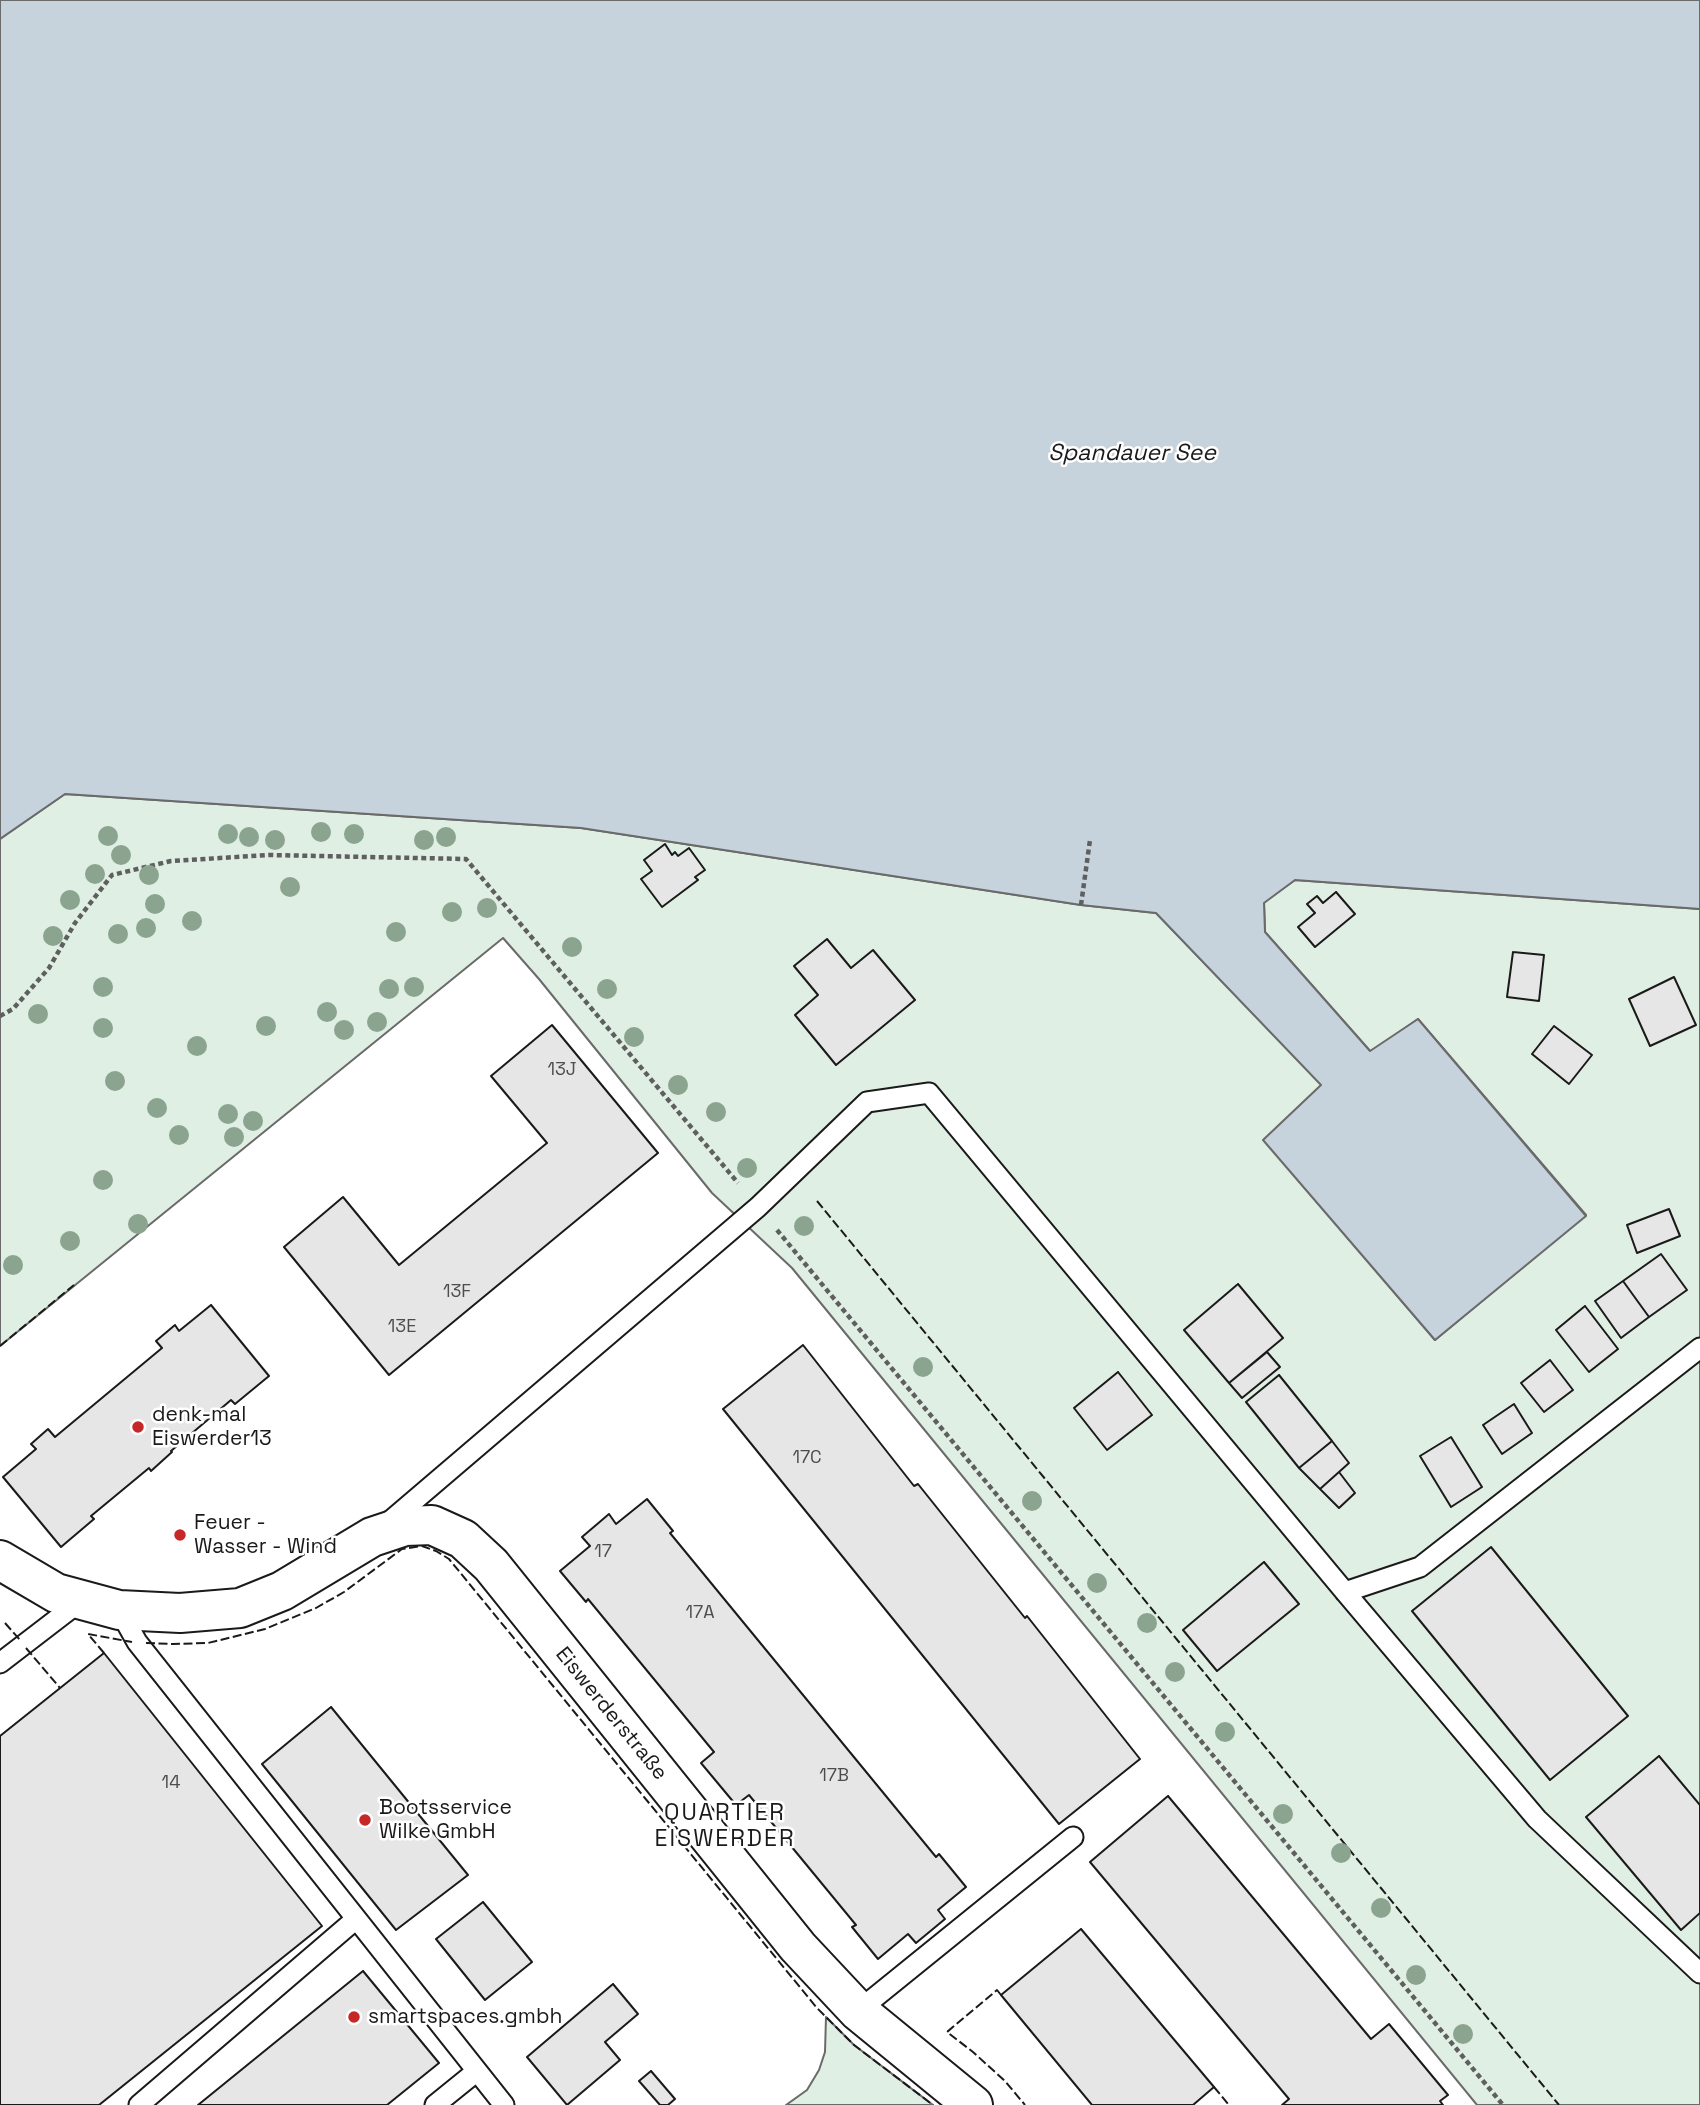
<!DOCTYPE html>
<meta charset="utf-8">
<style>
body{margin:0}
canvas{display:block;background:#fff}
</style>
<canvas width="1700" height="2105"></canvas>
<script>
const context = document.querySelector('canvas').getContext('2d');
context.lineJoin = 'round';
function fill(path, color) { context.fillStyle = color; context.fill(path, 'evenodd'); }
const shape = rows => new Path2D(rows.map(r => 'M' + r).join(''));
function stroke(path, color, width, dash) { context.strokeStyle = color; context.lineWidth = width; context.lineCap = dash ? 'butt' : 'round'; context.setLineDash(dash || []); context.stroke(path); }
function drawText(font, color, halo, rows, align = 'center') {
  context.font = font + ' "Space Grotesk",sans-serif'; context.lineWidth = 5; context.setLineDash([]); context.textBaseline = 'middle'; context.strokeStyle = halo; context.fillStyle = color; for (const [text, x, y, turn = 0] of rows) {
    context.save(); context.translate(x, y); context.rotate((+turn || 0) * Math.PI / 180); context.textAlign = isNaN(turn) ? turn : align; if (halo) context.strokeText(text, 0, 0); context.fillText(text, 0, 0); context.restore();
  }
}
const green = shape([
 [65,794,581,828,1081,905,1156,913,1322,1085,1264,1140,1435,1340,1586,1215,1418,1019,1371,1052,1265,932,1264,902,1295,880,1700,909,1700,2105,1477,2105,792,1268,712,1193,539,979,503,938,0,1346,0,839,65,794],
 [826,2017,854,2045,933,2105,786,2105,807,2090,819,2070,825,2052,826,2017]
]);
const water = shape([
 [0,0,1700,0,1700,909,1295,880,1264,903,1265,932,1370,1051,1418,1019,1586,1216,1435,1340,1263,1140,1321,1085,1156,913,1081,905,581,828,65,794,0,839,0,0]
]);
const building = shape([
 [665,844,672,855,675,852,678,856,689,848,705,870,695,877,698,880,662,907,641,879,652,871,644,860,665,844],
 [1336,892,1355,914,1315,947,1298,927,1315,913,1307,904,1317,896,1323,903,1336,892],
 [827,939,851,968,873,950,915,1000,836,1065,795,1015,818,995,794,966,827,939],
 [1513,952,1544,955,1539,1001,1507,997,1513,952],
 [1674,977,1696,1025,1650,1046,1629,999,1674,977],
 [552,1025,658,1153,389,1375,284,1247,343,1197,399,1265,547,1143,491,1076,552,1025],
 [1554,1026,1592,1055,1569,1084,1532,1054,1554,1026],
 [1669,1209,1680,1236,1637,1253,1627,1225,1669,1209],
 [1661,1254,1687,1290,1649,1317,1623,1281,1661,1254],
 [1623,1281,1649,1317,1621,1338,1595,1301,1623,1281],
 [1238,1284,1283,1338,1229,1383,1184,1330,1238,1284],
 [211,1305,269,1376,235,1404,231,1400,171,1451,172,1452,151,1471,149,1468,91,1516,94,1519,61,1547,3,1477,36,1449,31,1444,48,1429,55,1437,162,1348,156,1341,175,1325,179,1331,211,1305],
 [1585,1306,1618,1349,1589,1372,1556,1330,1585,1306],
 [803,1345,914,1486,918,1484,1025,1618,1027,1616,1140,1759,1059,1824,723,1409,803,1345],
 [1267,1352,1280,1367,1242,1398,1229,1383,1267,1352],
 [1550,1360,1573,1390,1544,1412,1521,1383,1550,1360],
 [1118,1372,1152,1415,1107,1450,1074,1408,1118,1372],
 [1279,1375,1332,1441,1299,1468,1246,1402,1279,1375],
 [1514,1404,1532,1433,1502,1454,1483,1425,1514,1404],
 [1451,1437,1482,1487,1451,1507,1420,1456,1451,1437],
 [1332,1441,1349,1463,1320,1489,1299,1468,1332,1441],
 [1339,1472,1355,1493,1339,1508,1320,1489,1339,1472],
 [647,1499,673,1531,670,1533,936,1857,939,1854,966,1887,938,1910,945,1919,916,1943,908,1934,878,1959,852,1927,856,1925,749,1795,736,1805,701,1763,714,1752,588,1599,586,1602,560,1571,590,1546,582,1537,609,1514,616,1524,647,1499],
 [1491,1547,1628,1716,1550,1780,1412,1611,1491,1547],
 [1264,1562,1299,1604,1217,1671,1183,1630,1264,1562],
 [104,1653,322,1926,99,2105,0,2105,0,1736,104,1653],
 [331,1707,468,1875,396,1930,262,1764,331,1707],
 [1659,1756,1700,1805,1700,1913,1681,1930,1586,1817,1659,1756],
 [1168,1796,1371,2039,1389,2024,1448,2095,1440,2101,1443,2105,1282,2105,1289,2099,1090,1862,1168,1796],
 [483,1902,532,1962,485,2000,436,1939,483,1902],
 [1081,1929,1214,2087,1193,2105,1092,2105,1001,1995,1081,1929],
 [363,1971,439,2063,387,2105,198,2105,363,1971],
 [613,1984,638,2014,605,2042,620,2060,567,2105,527,2057,613,1984],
 [651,2071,675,2099,668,2105,660,2105,639,2081,651,2071]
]);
const path = shape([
 [1081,905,1090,840],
 [0,1016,13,1009,49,968,75,923,112,875,171,861,269,855,466,859,738,1183],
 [777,1230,1503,2105]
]);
const service = shape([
 [389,1522,758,1207,867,1102,929,1093,1345,1592,1537,1819,1700,1973],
 [1345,1592,1420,1567,1700,1348],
 [119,1610,137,1642,504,2105],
 [0,1663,82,1600],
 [858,2011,1073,1837],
 [139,2105,356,1919],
 [435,2105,477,2071]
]);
const tertiary = shape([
 [0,1560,56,1593,119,1610,180,1613,240,1608,282,1591,372,1537,405,1526,432,1525,463,1539,491,1565,798,1947,858,2011,973,2105]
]);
const fence = shape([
 [817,1201,1559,2105],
 [0,1346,74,1285],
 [5,1623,20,1640],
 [146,1643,173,1644,208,1643,265,1629,316,1608,344,1592,402,1549,422,1546,436,1551,449,1559,817,2008,854,2045,933,2105],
 [26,1648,60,1688],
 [104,1653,88,1634,132,1642],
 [1001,1995,997,1990,947,2032,973,2052,1005,2081,1025,2105],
 [1214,2087,1229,2105]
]);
const trees = [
 [321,832],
 [228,834],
 [354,834],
 [108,836],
 [249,837],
 [446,837],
 [275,840],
 [424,840],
 [121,855],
 [95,874],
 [149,875],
 [290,887],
 [70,900],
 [155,904],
 [487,908],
 [452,912],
 [192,921],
 [146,928],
 [396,932],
 [118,934],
 [53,936],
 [572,947],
 [103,987],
 [414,987],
 [389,989],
 [607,989],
 [327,1012],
 [38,1014],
 [377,1022],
 [266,1026],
 [103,1028],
 [344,1030],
 [634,1037],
 [197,1046],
 [115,1081],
 [678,1085],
 [157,1108],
 [716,1112],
 [228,1114],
 [253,1121],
 [179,1135],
 [234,1137],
 [747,1168],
 [103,1180],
 [138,1224],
 [804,1226],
 [70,1241],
 [13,1265],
 [923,1367],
 [1032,1501],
 [1097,1583],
 [1147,1623],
 [1175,1672],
 [1225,1732],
 [1283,1814],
 [1341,1853],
 [1381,1908],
 [1416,1975],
 [1463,2034]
];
const markers = [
 [138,1427,7,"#c62828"],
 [180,1535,7,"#c62828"],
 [365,1820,7,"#c62828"],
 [354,2017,7,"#c62828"]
];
const numberNames = [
 ["13J",562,1070],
 ["13F",457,1292],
 ["13E",402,1327],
 ["17C",807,1458],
 ["17",603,1552],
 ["17A",700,1613],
 ["17B",834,1776],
 ["14",171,1783]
];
const poiNames = [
 ["denk-mal",152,1415],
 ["Eiswerder13",152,1439],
 ["Feuer -",194,1523],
 ["Wasser - Wind",194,1547],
 ["Bootsservice",379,1808],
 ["Wilke GmbH",379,1832],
 ["smartspaces.gmbh",368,2017]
];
const streetNames = [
 ["Eiswerderstraße",611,1714,51]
];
const waterNames = [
 ["Spandauer See",1132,454]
];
const neighbourhoodNames = [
 ["QUARTIER",725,1814],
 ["EISWERDER",725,1840]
];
fill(green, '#e0efe3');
stroke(green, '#6a6a6a', 2);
fill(water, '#c6d2dc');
stroke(water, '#6a6a6a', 2);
fill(building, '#e6e6e6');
stroke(building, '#1a1a1a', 2);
stroke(service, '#1a1a1a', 23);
stroke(tertiary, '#1a1a1a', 42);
stroke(path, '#5f5f5f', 4.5, [5, 3.5]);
stroke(service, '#fff', 19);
stroke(tertiary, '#fff', 38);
stroke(fence, '#1a1a1a', 2, [9, 3.5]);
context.fillStyle = '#8aa48f';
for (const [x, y] of trees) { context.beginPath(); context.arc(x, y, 10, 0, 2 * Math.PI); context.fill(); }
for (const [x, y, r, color] of markers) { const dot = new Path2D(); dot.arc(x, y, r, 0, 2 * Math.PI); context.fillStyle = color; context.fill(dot); stroke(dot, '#fff', 2.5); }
drawText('18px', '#4d4d4d', null, numberNames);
drawText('21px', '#1a1a1a', '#fff', poiNames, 'left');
drawText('21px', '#1a1a1a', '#fff', streetNames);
drawText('italic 23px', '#1a1a1a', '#fff', waterNames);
context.letterSpacing = '2px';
drawText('23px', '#1a1a1a', '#fff', neighbourhoodNames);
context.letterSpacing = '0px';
</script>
